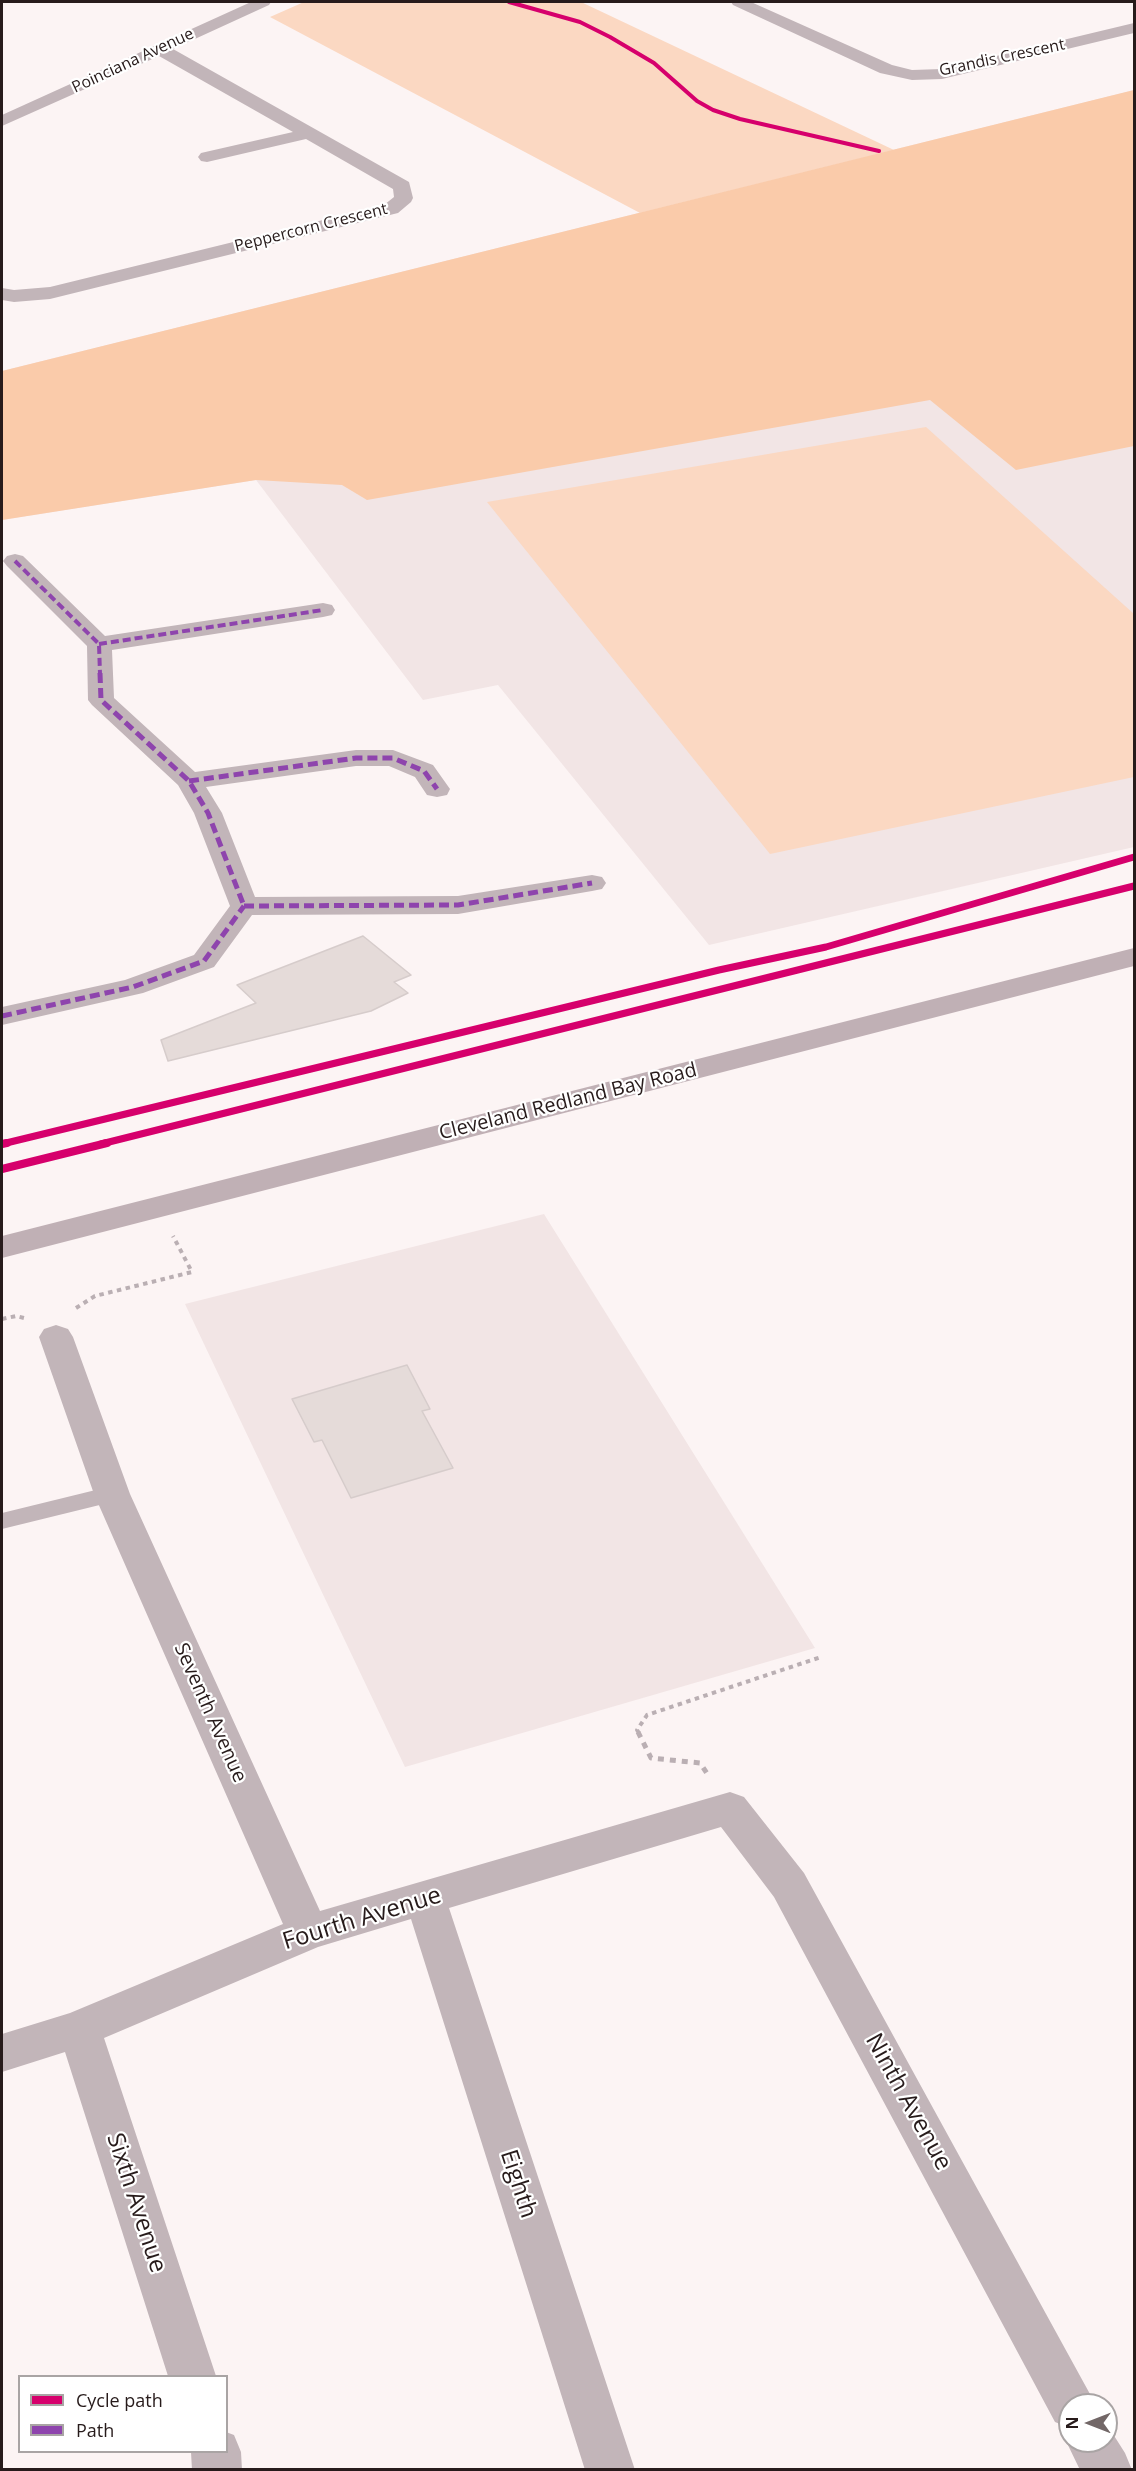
<!DOCTYPE html>
<style>
body{margin:0}
#map{position:relative;width:1136px;height:2471px;overflow:hidden;background:#fcf4f4;font-family:"Open Sans",sans-serif}
canvas{display:block}
.frame{position:absolute;inset:0;border:3px solid #271b1b;pointer-events:none}
.legend{position:absolute;left:18px;top:2375px;width:210px;height:78px;box-sizing:border-box;background:#fff;border:2px solid #a9a4a4;margin:0;padding:8px 10px;list-style:none;font-size:18px;color:#271b1b}
.legend li{display:flex;align-items:center;gap:12px;height:30px}
.legend b{width:30px;border:2px solid #a9a4a4}
.north{position:absolute;left:1058px;top:2393px;width:60px;height:60px;box-sizing:border-box;background:#fff;border:2px solid #a9a4a4;border-radius:50%;rotate:270deg;font-size:16px;font-weight:700;line-height:24px;text-align:center;color:#271b1b}
.north::after{content:'';display:block;margin:auto;width:21px;height:27px;background:#726767;clip-path:polygon(50% 0,100% 100%,50% 72%,0 100%)}
</style>
<div id="map">
<canvas width="1136" height="2471"></canvas>
<div class="frame"></div>
<ul class="legend">
<li><b style="height:8px;background:#d6006c"></b>Cycle path</li>
<li><b style="height:8px;background:#8e44ad"></b>Path</li>
</ul>
<div class="north">N</div>
</div>
<script>
const context = document.querySelector('canvas').getContext('2d');
context.lineJoin = 'round';
function fill(path, color) { context.fillStyle = color; context.fill(path, 'evenodd'); }
const shape = rows => new Path2D(rows.map(r => 'M' + r).join(''));
function stroke(path, color, width, dash) { context.strokeStyle = color; context.lineWidth = width; context.lineCap = dash ? 'butt' : 'round'; context.setLineDash(dash || []); context.stroke(path); }
function drawText(font, color, halo, rows, align = 'center') {
  context.font = font + ' "Open Sans",sans-serif'; context.lineWidth = 4.5; context.setLineDash([]); context.textBaseline = 'middle'; context.strokeStyle = halo; context.fillStyle = color; for (const [text, x, y, turn = 0] of rows) {
    context.save(); context.translate(x, y); context.rotate((+turn || 0) * Math.PI / 180); context.textAlign = isNaN(turn) ? turn : align; if (halo) context.strokeText(text, 0, 0); context.fillText(text, 0, 0); context.restore();
  }
}
const built = shape([
 [1134,90,1134,847,709,945,498,685,423,700,256,480,2,520,2,371],
 [544,1214,815,1648,405,1767,185,1304]
]);
const green = shape([
 [304,2,581,2,894,150,640,213,270,17],
 [926,427,1134,614,1134,777,770,854,487,502]
]);
const forest = shape([
 [1134,90,1134,446,1016,470,930,400,367,500,342,485,256,480,2,520,2,371]
]);
const building = shape([
 [363,936,411,975,394,982,408,993,371,1011,168,1061,161,1040,256,1003,237,985,363,936],
 [407,1365,430,1409,422,1411,453,1468,351,1498,322,1440,314,1442,292,1399,407,1365]
]);
const pathFar2 = shape([
 [509,2,580,22,610,37,654,63,697,101,713,110,740,119,879,151]
]);
const pathFar1 = shape([
 [76,1308,95,1296,192,1272,173,1236],
 [2,1319,16,1316,24,1318],
 [639,1733,637,1730,647,1715,821,1657]
]);
const path = shape([
 [638,1732,651,1758,700,1763,708,1775]
]);
const lane = shape([
 [112,1486,120,1488,124,1494,120,1500,2,1529,2,1513,112,1486]
]);
const street = shape([
 [251,2,271,2,269,5,173,49,409,182,413,198,411,202,398,213,50,299,14,302,2,300,2,288,14,290,50,287,384,205,394,197,393,189,306,139,207,162,201,161,198,157,201,153,293,132,159,56,2,126,2,115,251,2],
 [731,2,751,2,892,65,912,70,942,69,1134,23,1134,33,942,79,912,80,880,73,733,5,731,2],
 [15,554,23,556,105,636,323,603,332,605,335,610,332,615,323,617,112,650,114,698,195,772,356,750,393,750,433,765,450,789,447,795,437,797,427,795,415,777,389,766,356,766,206,787,222,813,255,897,458,896,592,875,602,877,606,883,602,889,592,891,458,914,252,915,214,967,143,993,2,1025,2,1007,125,980,194,955,230,906,194,813,178,785,92,705,88,700,87,646,7,566,3,561,7,556,15,554],
 [56,1325,68,1329,73,1337,130,1494,320,1911,730,1792,744,1797,804,1873,1096,2405,1070,2405,1070,2428,1055,2422,774,1897,721,1827,449,1908,635,2470,585,2470,411,1919,318,1947,104,2038,216,2376,168,2376,65,2052,2,2072,2,2034,70,2013,283,1924,94,1494,39,1337,44,1329,56,1325],
 [1106,2423,1125,2453,1132,2470,1080,2470,1066,2441,1070,2432,1070,2441,1106,2441,1106,2423],
 [226,2432,234,2435,241,2452,242,2470,192,2470,191,2452,226,2452,226,2432]
]);
const highway = shape([
 [1134,948,1134,966,2,1258,2,1236,1134,948]
]);
const quietFar1 = shape([
 [15,561,99,644,100,674],
 [99,644,323,610]
]);
const quiet = shape([
 [100,673,101,700,189,781,208,813,244,906],
 [189,781,356,758,393,758,424,771,437,789],
 [244,906,458,905,592,883],
 [2,1016,133,987,204,961,244,906]
]);
const cyclewayFar2 = shape([
 [509,2,580,22,610,37,654,63,697,101,713,110,740,119,879,151]
]);
const cyclewayFar1 = shape([
 [2,1144,719,970,826,947,1134,857],
 [101,1144,1134,886]
]);
const cycleway = shape([
 [2,1144,7,1143],
 [2,1169,107,1143]
]);
const farStreetnames = [
 ["Grandis Crescent",1002,58,-12],
 ["Poinciana Avenue",133,61,-25],
 ["Peppercorn Crescent",311,228,-14]
];
const streetNames = [
 ["Cleveland Redland Bay Road",568,1102,-14],
 ["Seventh Avenue",210,1713,66]
];
const nearStreetnames = [
 ["Fourth Avenue",362,1919,-17],
 ["Ninth Avenue",908,2102,61],
 ["Eighth",518,2184,72],
 ["Sixth Avenue",136,2203,72]
];
fill(built, '#f2e5e5');
fill(green, '#fbd8c2');
fill(forest, '#facbaa');
fill(building, '#e5dbd9');
stroke(building, '#d6cccb', 1.5);
stroke(pathFar2, '#baafb3', 2, [2, 2]);
stroke(pathFar1, '#baafb3', 4, [4.5, 4.5]);
stroke(path, '#baafb3', 5, [6, 6]);
fill(lane, '#c2b5b9');
fill(street, '#c2b5b9');
fill(highway, '#c0b0b5');
stroke(quietFar1, '#8e44ad', 4, [8, 4]);
stroke(quiet, '#8e44ad', 5, [10, 5]);
stroke(cyclewayFar2, '#d6006c', 4);
stroke(cyclewayFar1, '#d6006c', 7);
stroke(cycleway, '#d6006c', 8);
drawText('16px', '#271b1b', '#fff', farStreetnames);
drawText('20px', '#271b1b', '#fff', streetNames);
drawText('24px', '#271b1b', '#fff', nearStreetnames);
</script>
